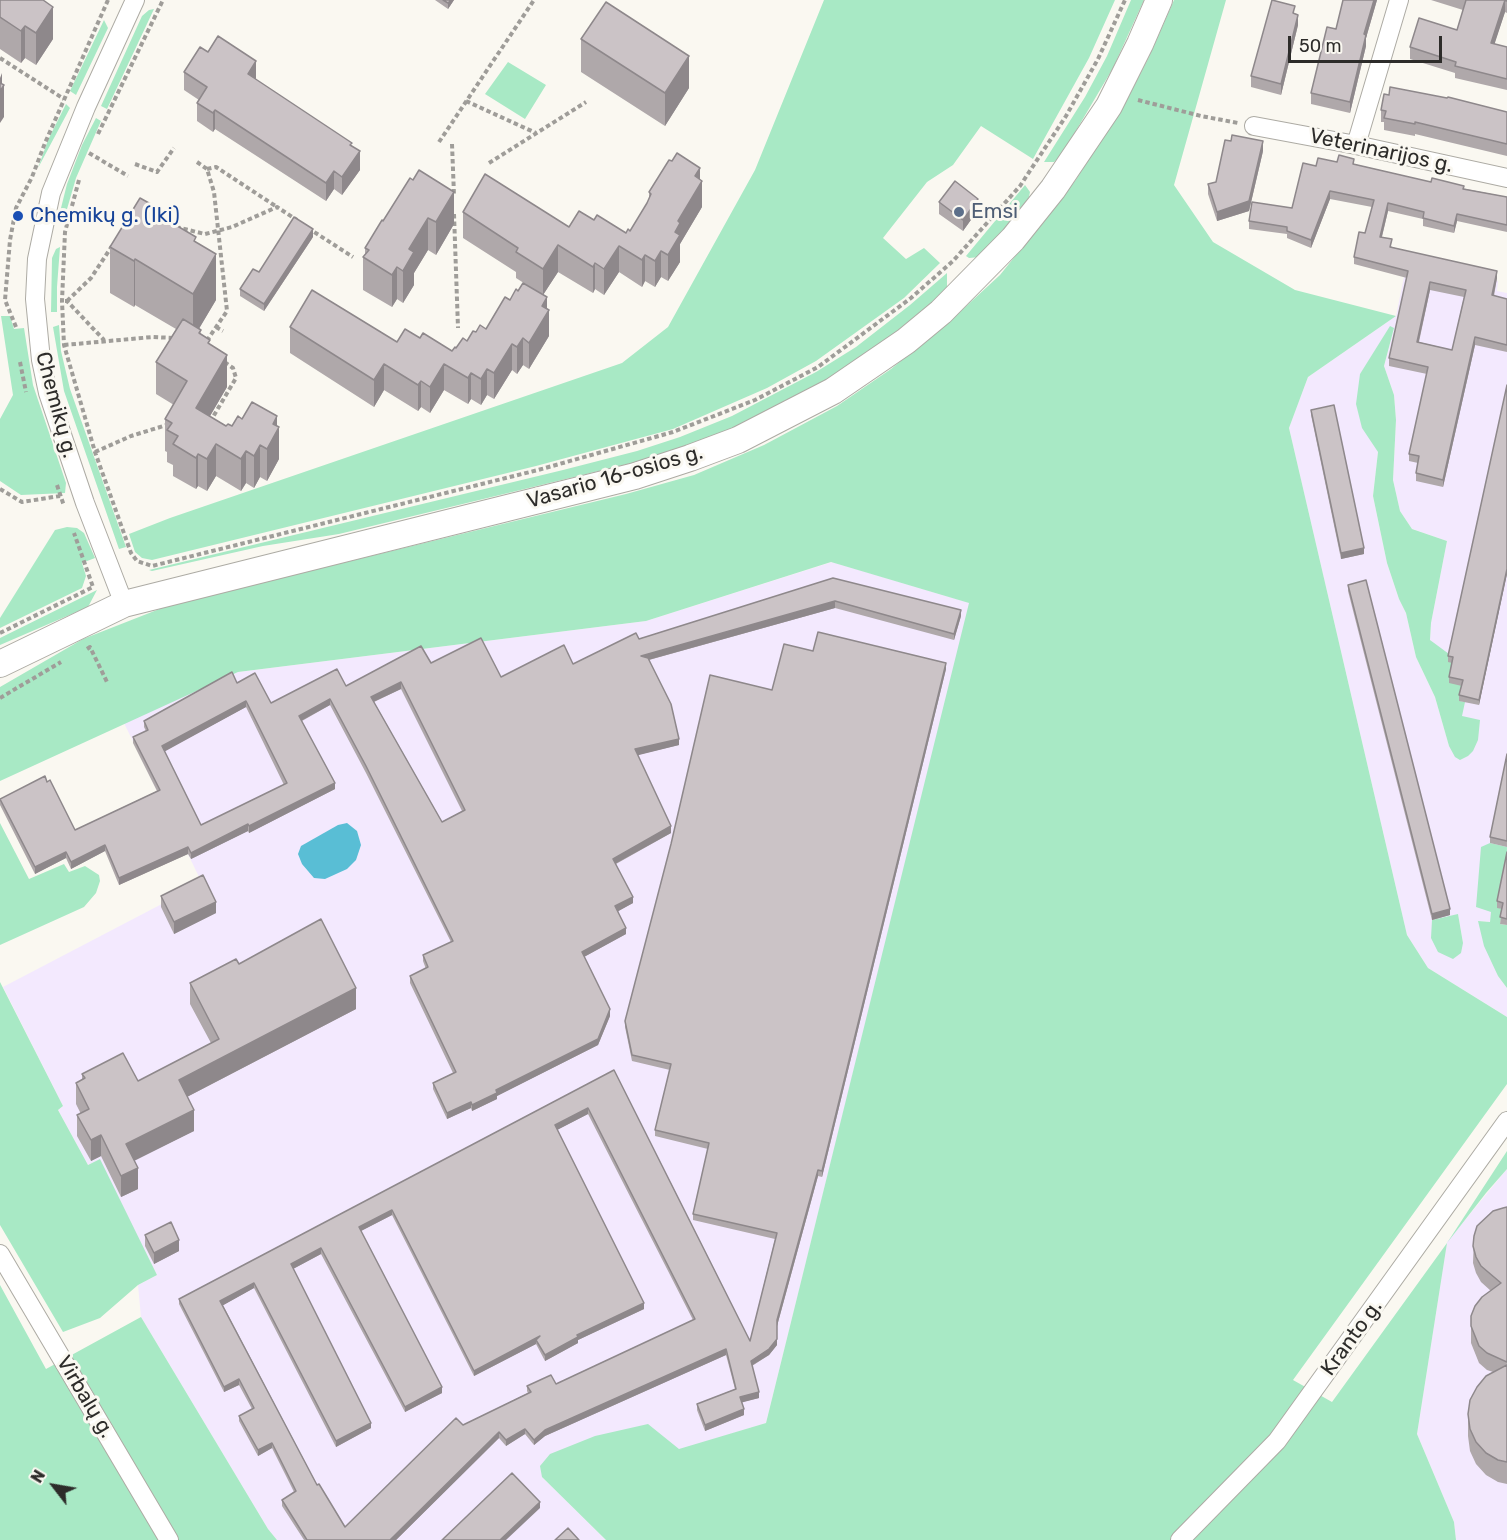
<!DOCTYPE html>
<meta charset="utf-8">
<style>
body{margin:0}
#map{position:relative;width:1507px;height:1540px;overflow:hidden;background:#faf8f1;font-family:Rubik,sans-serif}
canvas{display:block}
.north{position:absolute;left:24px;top:1456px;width:60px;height:60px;-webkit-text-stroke:4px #faf8f1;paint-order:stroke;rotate:301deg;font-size:16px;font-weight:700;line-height:24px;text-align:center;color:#2d2c2a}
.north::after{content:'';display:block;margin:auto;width:21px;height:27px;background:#2d2c2a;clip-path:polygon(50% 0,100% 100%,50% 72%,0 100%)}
.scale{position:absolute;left:1288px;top:36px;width:154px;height:27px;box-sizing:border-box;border:3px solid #2d2c2a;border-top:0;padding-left:8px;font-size:18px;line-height:21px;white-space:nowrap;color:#2d2c2a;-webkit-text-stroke:4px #faf8f1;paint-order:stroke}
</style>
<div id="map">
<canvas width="1507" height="1540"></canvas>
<div class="north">N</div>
<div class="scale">50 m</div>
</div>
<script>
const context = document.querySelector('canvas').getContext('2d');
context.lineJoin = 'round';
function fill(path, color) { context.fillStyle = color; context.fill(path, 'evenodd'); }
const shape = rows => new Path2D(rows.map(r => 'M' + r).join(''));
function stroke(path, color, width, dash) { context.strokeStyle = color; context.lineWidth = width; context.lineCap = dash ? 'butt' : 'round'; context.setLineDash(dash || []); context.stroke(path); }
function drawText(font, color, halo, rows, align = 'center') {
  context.font = font + ' Rubik,sans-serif'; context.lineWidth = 6; context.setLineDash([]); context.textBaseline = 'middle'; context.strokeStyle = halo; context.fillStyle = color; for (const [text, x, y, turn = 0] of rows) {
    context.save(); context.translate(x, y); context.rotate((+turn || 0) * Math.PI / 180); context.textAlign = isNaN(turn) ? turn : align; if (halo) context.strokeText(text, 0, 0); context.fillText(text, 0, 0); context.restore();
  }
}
const industrial = shape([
 [1407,262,1498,281,1497,291,1507,293,1507,847,1491,912,1491,922,1478,921,1498,976,1507,988,1507,1017,1428,968,1407,935,1289,428,1308,377,1396,316],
 [1394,328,1384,366,1394,395,1396,420,1393,480,1400,511,1412,529,1447,541,1431,623,1430,640,1448,662,1452,663,1449,683,1462,716,1478,739,1468,756,1449,746,1435,697,1416,657,1406,613,1399,599,1387,563,1373,496,1378,452,1360,374],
 [1458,914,1463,943,1431,938],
 [832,562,970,603,766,1423,679,1450,542,1477,606,1540,277,1540,268,1529,141,1317,138,1285,157,1275,99,1160,88,1165,58,1110,63,1106,3,987,202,883,124,723,238,672,646,621],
 [1507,1169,1507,1540,1456,1540,1454,1522,1417,1434,1447,1242]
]);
const green = shape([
 [824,0,1115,0,1089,58,1033,159,981,126,953,165,927,182,883,238,906,259,924,248,940,263,904,298,816,361,767,388,673,429,536,466,152,560,142,558,135,552,129,534,170,518,622,363,668,327,755,170],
 [1131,0,1144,0,1113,68,1061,156,1054,162,1044,162,1085,97,1107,56],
 [1174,0,1226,0,1174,185,1213,242,1295,290,1396,316,1308,377,1289,428,1407,935,1428,968,1507,1017,1507,1084,1293,1380,1332,1402,1447,1243,1507,1151,1507,1169,1486,1193,1447,1243,1417,1434,1454,1522,1456,1540,606,1540,542,1477,540,1466,550,1454,595,1436,648,1424,679,1449,766,1423,969,603,831,562,646,621,238,672,0,781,0,687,83,639,162,608,231,590,626,494,694,475,764,445,837,406,891,369,949,322,1000,275,1037,229,1075,181,1126,102,1149,57],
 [154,9,107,109,101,106,142,16,149,10],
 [104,20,108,28,76,95,70,91],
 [508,62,546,85,525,119,485,94],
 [66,104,70,108,38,168,48,140],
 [96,118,101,121,76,178,65,216,61,208,67,184,82,145],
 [1025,185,1030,192,1028,201,980,257,969,258,966,256],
 [60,247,57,287,57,312,51,312,52,258,56,249],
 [947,273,947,287,943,293,891,336,841,371,786,403,741,425,690,445,640,461,339,534,263,546,152,571,149,570,563,470,637,451,680,437,732,416,816,372,856,347,910,305],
 [1,316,10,316,14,329,24,328,33,385,66,483,65,493,21,495,0,481,0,419,13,395],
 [59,325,61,351,70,389,126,547,119,549,64,391,53,327],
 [1390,326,1394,328,1384,366,1394,395,1396,420,1393,480,1400,511,1412,529,1447,541,1431,623,1430,640,1449,654,1463,686,1460,701,1465,702,1462,716,1480,720,1478,740,1473,751,1468,756,1460,760,1455,757,1449,746,1435,697,1416,657,1406,613,1399,599,1387,563,1373,496,1378,452,1362,428,1356,404,1360,374],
 [67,527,77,528,84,533,95,558,82,563,86,576,82,588,0,628,0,618,55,530],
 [97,590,88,607,0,645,0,638],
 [0,823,29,879,64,864,69,872,85,866,99,875,100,881,96,893,84,907,0,945],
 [1490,843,1507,847,1507,859,1497,907,1503,909,1500,924,1507,925,1507,988,1498,976,1484,946,1478,921,1490,922,1491,912,1476,907,1481,847],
 [1458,914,1463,943,1461,953,1453,959,1438,952,1431,938,1432,920],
 [0,982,63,1106,58,1110,88,1165,100,1159,157,1275,138,1285,100,1318,63,1332,0,1225],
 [0,1285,46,1369,141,1317,268,1529,277,1540,0,1540]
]);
const water = shape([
 [347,823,357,831,361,845,356,860,347,869,325,879,314,878,302,864,298,854,301,846,338,825]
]);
const path = shape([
 [0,58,64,99],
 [1138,100,1201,116,1238,123],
 [466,101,536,133],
 [98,134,163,0],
 [439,142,534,0],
 [452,144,454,195],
 [89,153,128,176],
 [197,162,207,169,214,192,227,311,206,342],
 [489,163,586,102],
 [135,164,157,172,174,148],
 [207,169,216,167,277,207],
 [79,180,65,232,62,301,64,345,95,452,131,553,137,561,152,566,538,470,673,432,755,400,818,367,911,298,953,261,1020,186,1066,116,1098,59,1125,0],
 [454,214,458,328],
 [176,227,205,234,232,227,277,207,297,220],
 [308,228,353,257],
 [65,301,67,301,104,340],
 [67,301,91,278,112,246],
 [16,327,5,300,10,240,16,208,32,177,45,143,108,0],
 [216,327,223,331],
 [64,345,153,337,174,338],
 [20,362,26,392],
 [210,422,236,378,233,368,223,361],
 [95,452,131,436,170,424],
 [57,485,64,506],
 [0,489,22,502,60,496],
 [0,633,93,587,74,533],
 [87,649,90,647,107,682],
 [0,698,61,662]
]);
const minor = shape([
 [1254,126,1356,145,1507,178],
 [1356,145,1399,0],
 [124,604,85,503,48,393,41,360,35,299,37,259,51,193,86,107,135,0],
 [0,1254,169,1540],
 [1180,1540,1277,1441,1507,1121]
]);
const secondary = shape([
 [0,664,124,604,635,476,690,458,738,440,833,391,906,341,941,312,1013,239,1053,189,1109,106,1140,44,1159,0]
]);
const wall = shape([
 [0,0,53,39,36,65,25,58,21,63,0,49],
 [435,0,454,0,448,9],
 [1343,0,1377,0,1366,38,1366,46,1350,113,1311,104,1311,93,1336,29],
 [1431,0,1507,0,1507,13,1505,12,1494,44,1507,47,1507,90,1455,78,1455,73,1410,59,1410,47,1457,30,1463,10],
 [1295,14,1298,25,1281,95,1251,87,1251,76],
 [581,39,689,88,665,126,581,72],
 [208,52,256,80,352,146,360,170,342,195,334,189,326,201,215,129,213,132,197,121,197,103,199,100,184,90,184,72],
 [1381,110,1507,112,1507,156,1415,134,1415,136,1384,130,1384,122,1381,122],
 [1263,151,1249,211,1217,221,1208,194,1208,184,1216,182],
 [1337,162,1354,164,1431,182,1507,197,1507,232,1457,221,1454,233,1423,226,1423,219,1388,211,1382,237,1392,247,1497,278,1494,296,1507,299,1507,352,1475,345,1443,487,1416,481,1416,473,1418,463,1409,461,1409,454,1427,374,1389,366,1389,358,1407,278,1354,264,1354,257,1365,233,1372,207,1330,199,1311,248,1287,238,1287,234,1249,229,1249,221,1292,208,1316,166],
 [1430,290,1464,297,1452,350,1419,342],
 [410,178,454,224,436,255,428,250,414,273,414,285,403,303,397,299,392,307,363,290,363,257,365,254,365,248,383,221],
 [700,180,702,207,680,244,680,262,668,281,661,277,655,287,645,281,642,287,619,272,604,295,595,289,593,293,558,272,543,295,547,309,549,336,529,369,523,365,517,374,512,370,494,399,487,395,481,405,471,399,468,404,444,390,430,413,421,407,418,411,384,390,374,407,290,353,290,327,397,342,420,338,452,351,467,341,476,332,486,329,518,291,541,294,516,278,516,272,463,238,463,212,569,227,594,220,626,233,630,231,649,200,649,192],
 [939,202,978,210,963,231,939,214],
 [165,219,196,243,216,300,199,328,201,334,210,345,227,387,210,416,226,426,232,426,242,419,277,426,279,459,267,481,260,477,254,488,246,483,241,491,216,476,207,491,198,486,196,489,173,476,173,465,167,462,167,452,165,451,165,419,174,405,156,394,156,362,176,329,135,305,134,307,110,293,110,247],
 [313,237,264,311,240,296,240,289,259,272],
 [1507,385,1507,574,1479,705,1459,701,1459,695,1462,686,1449,683,1449,677,1452,663,1448,662,1448,656],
 [1311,410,1364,554,1341,559,1311,415],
 [833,578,961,616,954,640,835,608,649,660,679,745,637,755,671,833,616,864,633,903,618,911,626,934,584,957,610,1016,598,1045,497,1096,497,1099,472,1111,471,1108,447,1119,433,1089,433,1083,453,1073,410,983,410,976,426,969,423,961,423,955,451,942,366,773,330,705,302,721,335,789,249,833,248,831,191,859,188,854,119,885,105,851,71,869,66,858,35,874,0,805,0,799,75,830,157,791,133,743,133,737,146,731,144,727,144,721,237,683,271,703,346,686,431,663,501,677,573,664,639,639],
 [401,689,462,811,442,822,374,702],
 [246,707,284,785,201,825,164,751],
 [1348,585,1450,915,1432,920,1348,591],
 [813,651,946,669,822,1177,818,1176,777,1326,777,1345,769,1355,752,1366,759,1398,742,1402,744,1415,705,1431,697,1410,697,1404,735,1389,726,1355,545,1436,534,1445,525,1434,506,1446,499,1438,396,1540,304,1540,282,1506,282,1500,294,1492,272,1448,258,1456,239,1421,239,1416,252,1409,239,1385,224,1392,179,1304,179,1299,614,1070,750,1341,775,1239,693,1220,693,1214,708,1149,655,1136,655,1130,670,1070,632,1061,625,1027,625,1021,772,690],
 [588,1114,693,1320,556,1384,527,1386,527,1391,528,1393,463,1425,345,1527,317,1485,223,1305,254,1288,336,1447,371,1428,293,1269,321,1254,405,1412,442,1393,361,1231,392,1215,474,1376,536,1344,545,1361,578,1343,578,1340,644,1309,557,1130],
 [1507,754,1507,847,1490,843,1490,837],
 [1507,852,1507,925,1500,924,1502,909,1497,908,1497,901],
 [161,896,216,913,174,934,161,907],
 [239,964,356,1009,187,1097,194,1131,134,1160,138,1189,121,1197,101,1156,91,1161,77,1136,77,1115,81,1114,76,1104,76,1083,82,1080,82,1074,138,1081,211,1043,190,1004,190,983],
 [1507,1207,1507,1484,1498,1482,1486,1475,1476,1464,1470,1451,1468,1436,1468,1414,1493,1372,1487,1370,1479,1363,1471,1343,1471,1316,1491,1291,1481,1282,1476,1273,1473,1263,1474,1236],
 [145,1235,179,1251,154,1264,145,1246]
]);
const shadedWall = shape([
 [451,0,454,0,448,9,448,3],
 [1374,0,1377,0,1366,38,1366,46,1350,113,1350,102,1364,34],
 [1505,0,1505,12,1491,55,1491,43],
 [53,7,53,39,36,65,36,33],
 [1298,15,1298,25,1281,95,1281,84],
 [25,26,25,58,21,63,21,31],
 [689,56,689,88,665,126,665,93],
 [256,61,256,80,248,74],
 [2,73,2,87,4,85,4,117,0,123,0,78],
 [215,110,215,129,213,132,213,113],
 [1263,141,1263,151,1249,211,1217,221,1217,212],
 [360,151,360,170,342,195,342,177],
 [700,168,700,184,702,181,702,207,680,244,680,262,668,281,668,255,678,221,695,176],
 [334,171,334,189,326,201,326,183],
 [1330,191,1330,199,1311,248,1311,240],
 [454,192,454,224,436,255,436,222],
 [978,199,978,210,963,231,963,220],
 [1388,203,1388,211,1380,244,1380,237],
 [1457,214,1457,221,1454,233,1454,226],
 [428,218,428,250,414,273,414,285,403,303,403,271,409,249],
 [313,229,313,237,264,311,264,304],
 [558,245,558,272,543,295,543,269],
 [619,246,619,272,604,295,604,269],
 [661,251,661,277,655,287,655,261],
 [216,254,216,300,193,339,193,294],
 [645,255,645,281,642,287,642,260],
 [135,259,135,305,134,307,134,261],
 [595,263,595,289,593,293,593,267],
 [397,267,397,299,392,307,392,275],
 [1497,271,1497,278,1492,303,1492,295],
 [1430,282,1430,290,1417,349,1417,342],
 [547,297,547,313,549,310,549,336,529,369,529,343,542,306],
 [1475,337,1475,345,1443,487,1443,480],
 [523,338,523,365,517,374,517,347],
 [512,344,512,370,494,399,494,373],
 [227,355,227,387,196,440,196,408],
 [384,364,384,390,374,407,374,380],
 [444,364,444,390,430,413,430,387],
 [487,369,487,395,481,405,481,379],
 [471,373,471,399,468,404,468,378],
 [421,381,421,407,418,411,418,385],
 [277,416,277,431,279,427,279,459,267,481,267,449,273,424],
 [216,444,216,476,207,491,207,459],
 [260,445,260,477,254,488,254,456],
 [246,451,246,483,241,491,241,459],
 [198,454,198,486,196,489,196,458],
 [1364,548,1364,554,1341,559,1341,553],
 [1507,569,1507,574,1479,705,1479,700],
 [835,601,835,608,641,662,641,656],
 [961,610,961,616,954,640,954,634],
 [946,663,946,669,822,1177,822,1171],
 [401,682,401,689,371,703,371,697],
 [330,699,330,705,299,722,299,716],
 [246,701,246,707,162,753,162,746],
 [679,739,679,745,635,756,635,749],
 [335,783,335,789,249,833,249,826],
 [248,824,248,831,191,859,191,853],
 [671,826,671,833,613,865,613,859],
 [105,845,105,851,71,869,71,862],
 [188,847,188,854,119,885,119,878],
 [66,852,66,858,35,874,35,867],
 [633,897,633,903,615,913,615,906],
 [216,902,216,913,174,934,174,922],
 [1450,909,1450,915,1432,920,1432,914],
 [626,928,626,934,582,958,582,952],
 [356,988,356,1009,179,1101,179,1080],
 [610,1009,610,1016,598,1045,497,1096,497,1099,472,1111,472,1105,496,1090],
 [471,1102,471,1108,447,1119,447,1113],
 [588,1108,588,1114,555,1131,555,1125],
 [194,1110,194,1131,126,1165,126,1144],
 [101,1135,101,1156,91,1161,91,1140],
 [138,1168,138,1189,121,1197,121,1176],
 [818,1170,818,1176,777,1326,777,1320],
 [392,1210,392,1215,359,1232,359,1227],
 [179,1240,179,1251,154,1264,154,1253],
 [321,1248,321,1254,291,1270,291,1264],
 [254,1283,254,1288,220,1307,220,1301],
 [644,1303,644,1309,578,1340,578,1343,545,1361,545,1355,577,1335],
 [540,1336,536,1340,536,1344,474,1376,474,1371],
 [777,1339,777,1345,769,1355,751,1366,751,1361],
 [726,1349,726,1355,545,1436,534,1445,534,1440,545,1430],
 [239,1379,239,1385,224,1392,224,1387],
 [442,1387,442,1393,405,1412,405,1407],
 [759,1392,759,1398,740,1403,740,1397],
 [744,1409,744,1415,705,1431,705,1425],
 [371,1423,371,1428,336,1447,336,1441],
 [525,1429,525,1434,506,1446,506,1440],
 [499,1432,499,1438,396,1540,390,1540],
 [272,1443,272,1448,258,1456,258,1450],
 [540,1502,540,1508,506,1540,500,1540]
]);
const building = shape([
 [0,0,43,0,53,7,36,33,25,26,21,31,0,17,0,0],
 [443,0,451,0,448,3,443,0],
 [1272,0,1295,6,1293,13,1298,15,1281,84,1251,76,1272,0],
 [1343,0,1374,0,1364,34,1366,35,1350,102,1311,93,1327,27,1336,29,1343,0],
 [1466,0,1507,0,1507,1,1505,0,1491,43,1507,47,1507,79,1455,66,1456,62,1410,47,1419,18,1457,30,1466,0],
 [606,2,689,56,665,93,581,39,606,2],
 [218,36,256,61,248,74,352,143,350,145,360,151,342,177,334,171,326,183,215,110,213,113,197,103,207,87,184,72,200,47,208,52,218,36],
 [0,83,4,85,0,91,0,83],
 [1390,87,1447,98,1448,97,1507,112,1507,144,1415,122,1415,124,1384,118,1386,111,1381,110,1384,94,1389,95,1390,87],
 [1232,135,1263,141,1249,201,1217,212,1208,184,1216,182,1225,140,1231,141,1232,135],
 [677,153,700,168,695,176,702,181,678,221,680,223,675,232,680,235,668,255,661,251,655,261,645,255,642,260,619,246,604,269,595,263,593,267,558,245,543,269,516,252,518,248,463,212,485,174,569,227,579,211,594,220,597,215,626,233,628,229,630,231,647,203,651,194,649,192,669,160,672,161,677,153],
 [1339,155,1354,159,1353,164,1431,182,1432,178,1464,186,1463,189,1507,197,1507,225,1457,214,1454,226,1423,218,1424,212,1388,203,1380,237,1392,239,1390,247,1497,271,1492,295,1507,299,1507,345,1475,337,1443,480,1416,473,1419,456,1409,454,1428,367,1389,358,1408,271,1354,257,1359,232,1365,233,1374,200,1330,191,1311,240,1287,231,1287,227,1249,221,1252,202,1292,208,1303,163,1316,166,1318,158,1337,162,1339,155],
 [1430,282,1466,290,1452,350,1417,342,1430,282],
 [419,170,454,192,436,222,428,218,409,249,414,252,403,271,397,267,392,275,363,257,369,250,365,248,382,220,383,221,410,178,413,180,419,170],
 [955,181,978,199,963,220,939,202,955,181],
 [140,198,165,212,162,217,196,237,194,241,216,254,193,294,135,259,134,261,110,247,140,198],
 [294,217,313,229,264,304,240,289,253,269,259,272,294,217],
 [523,283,547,297,542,306,549,310,529,343,523,338,517,347,512,344,494,373,487,369,481,379,471,373,468,378,444,364,430,387,421,381,418,385,384,364,374,380,290,327,312,290,397,342,405,329,420,338,423,333,452,351,455,347,456,348,463,338,467,341,473,331,476,332,480,325,486,329,505,297,510,300,516,289,518,291,523,283],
 [183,319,201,330,199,333,210,340,208,343,227,355,196,408,226,426,228,424,232,426,238,416,242,419,252,402,277,416,273,424,279,427,267,449,260,445,254,456,246,451,241,459,216,444,207,459,198,454,196,458,173,444,178,436,167,430,172,423,165,419,187,381,156,362,183,319],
 [1507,385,1507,569,1479,700,1459,695,1463,680,1449,677,1453,657,1448,656,1507,385],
 [1334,405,1364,548,1341,553,1311,410,1334,405],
 [833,578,961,610,954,634,835,601,641,656,648,658,671,704,679,739,635,749,671,826,613,859,633,897,615,906,626,928,582,952,610,1009,598,1039,496,1090,497,1093,472,1105,471,1102,447,1113,433,1083,456,1072,410,976,428,967,423,955,453,941,366,766,330,699,299,716,335,783,249,826,248,824,191,853,188,847,119,878,105,845,71,862,66,852,35,867,0,799,45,776,47,782,50,780,75,830,160,790,133,737,148,730,144,721,232,672,237,683,255,673,271,703,337,669,346,686,421,646,431,663,481,638,501,677,564,645,573,664,636,633,639,639,833,578],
 [401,682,465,810,442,822,371,697,401,682],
 [246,701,287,783,201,825,162,746,246,701],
 [1366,580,1450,909,1432,914,1348,585,1366,580],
 [818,632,946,663,822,1171,818,1170,777,1320,777,1339,769,1349,751,1361,759,1392,740,1397,744,1409,705,1425,697,1404,736,1389,726,1349,545,1430,534,1440,525,1429,506,1440,499,1432,390,1540,307,1540,282,1500,296,1491,272,1443,258,1450,239,1416,254,1408,239,1379,224,1387,179,1299,614,1070,750,1341,777,1233,693,1214,709,1143,655,1130,671,1064,632,1055,625,1021,671,844,710,675,772,690,784,644,813,651,818,632],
 [588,1108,695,1319,556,1384,551,1375,527,1386,531,1392,463,1425,456,1418,345,1527,319,1484,317,1485,220,1301,254,1283,336,1441,371,1423,291,1264,321,1248,405,1407,442,1387,359,1227,392,1210,474,1371,540,1336,536,1340,545,1355,578,1337,577,1335,644,1303,555,1125,588,1108],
 [1507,754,1507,841,1490,837,1507,754],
 [1507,852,1507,919,1500,917,1503,903,1497,901,1507,852],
 [203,875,216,902,174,922,161,896,203,875],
 [321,919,356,988,179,1080,194,1110,126,1144,138,1168,121,1176,101,1135,91,1140,77,1115,89,1109,76,1083,85,1078,82,1074,123,1053,138,1081,219,1039,190,983,236,959,239,964,321,919],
 [1507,1207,1507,1362,1487,1353,1479,1346,1471,1326,1471,1316,1475,1306,1482,1297,1501,1283,1481,1266,1476,1257,1473,1246,1474,1236,1477,1226,1493,1211,1503,1208,1507,1207],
 [171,1222,179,1240,154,1253,145,1235,171,1222],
 [1507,1365,1507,1462,1498,1460,1486,1453,1476,1442,1470,1429,1468,1414,1470,1400,1477,1387,1486,1376,1507,1365],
 [512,1473,540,1502,500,1540,442,1540,512,1473],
 [568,1528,579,1540,555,1540,568,1528]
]);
const markers = [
 [959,212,6,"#5c6f8a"],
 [18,216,6,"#1a4fb4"]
];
const streetNames = [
 ["Veterinarijos g.",1381,151,12],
 ["Chemikų g.",56,405,75],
 ["Vasario 16-osios g.",615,477,-16],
 ["Kranto g.",1352,1338,-54],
 ["Virbalų g.",85,1397,59]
];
const serviceNames = [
 ["Emsi",971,212]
];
const transitNames = [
 ["Chemikų g. (Iki)",30,216]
];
fill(industrial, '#f3e9fe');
fill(green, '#a8e9c5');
fill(water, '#59bed5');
stroke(minor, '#adaba4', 20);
stroke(secondary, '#adaba4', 28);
stroke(path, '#9f9d99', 4, [4.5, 3]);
stroke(minor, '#fff', 18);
stroke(secondary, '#fff', 26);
fill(wall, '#afa8aa');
fill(shadedWall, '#8e888b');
fill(building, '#cbc3c6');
stroke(building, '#8e888b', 1.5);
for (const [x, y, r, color] of markers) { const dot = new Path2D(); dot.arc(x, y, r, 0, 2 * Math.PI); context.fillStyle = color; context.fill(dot); stroke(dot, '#faf8f1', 2); }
drawText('21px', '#2d2c2a', '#faf8f1', streetNames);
drawText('21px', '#4e5e75', '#faf8f1', serviceNames, 'left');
drawText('21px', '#164399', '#faf8f1', transitNames, 'left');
</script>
